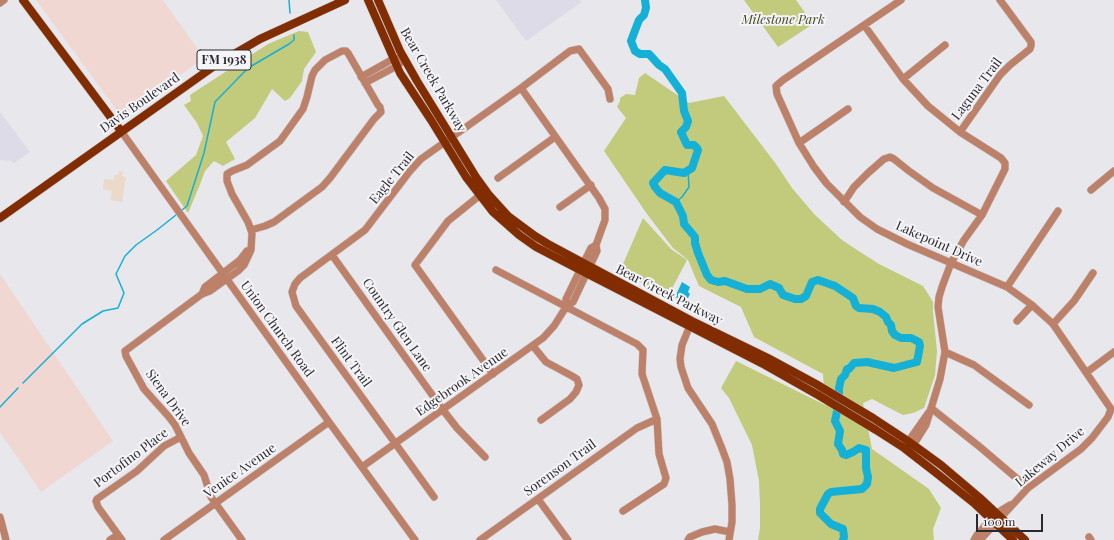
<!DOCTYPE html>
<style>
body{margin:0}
#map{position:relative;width:1114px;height:540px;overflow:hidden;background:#e7e7ec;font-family:"Playfair Display",serif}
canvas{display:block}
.scale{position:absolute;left:976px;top:514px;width:67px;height:18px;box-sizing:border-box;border:2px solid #2a2a2c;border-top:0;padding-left:5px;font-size:12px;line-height:14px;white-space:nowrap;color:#2a2a2c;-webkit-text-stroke:3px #f4f4f9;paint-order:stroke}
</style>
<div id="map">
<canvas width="1114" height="540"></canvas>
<div class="scale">100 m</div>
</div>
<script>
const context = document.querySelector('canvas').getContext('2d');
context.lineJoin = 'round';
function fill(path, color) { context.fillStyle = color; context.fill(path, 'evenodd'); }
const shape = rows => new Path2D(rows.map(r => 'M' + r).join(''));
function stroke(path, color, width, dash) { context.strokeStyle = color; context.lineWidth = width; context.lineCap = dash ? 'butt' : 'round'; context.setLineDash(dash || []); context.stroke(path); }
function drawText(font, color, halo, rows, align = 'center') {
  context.font = font + ' "Playfair Display",serif'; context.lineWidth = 4; context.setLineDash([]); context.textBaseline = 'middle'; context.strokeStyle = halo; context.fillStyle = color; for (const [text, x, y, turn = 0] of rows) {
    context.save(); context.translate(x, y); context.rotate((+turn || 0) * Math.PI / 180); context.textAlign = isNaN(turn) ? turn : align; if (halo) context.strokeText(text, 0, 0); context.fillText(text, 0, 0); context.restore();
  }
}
const built = shape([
 [496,0,580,0,582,2,526,41],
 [0,112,30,152,14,163,11,161,0,160]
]);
const industrial = shape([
 [36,0,163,0,204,58,121,116],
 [0,274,113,441,41,492,0,432]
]);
const education = shape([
 [119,171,123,171,122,176,126,177,122,202,110,200,112,191,103,189,104,179,114,180,114,175,118,175]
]);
const green = shape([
 [744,0,796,0,813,24,778,47],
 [299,31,308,32,316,52,304,69,302,81,290,98,285,101,272,89,255,118,226,142,235,159,223,166,214,161,205,171,199,187,188,213,166,181,196,155,203,136,197,123,184,105,191,101,190,95,268,44],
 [645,73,689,103,724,96,776,164,792,188,815,215,842,240,857,250,879,264,923,286,933,302,933,312,937,351,935,375,924,408,913,413,903,415,872,399,863,403,872,449,929,489,941,508,933,529,934,540,758,540,760,528,760,504,759,481,752,445,729,398,721,388,736,361,825,405,823,374,754,337,741,307,699,286,688,260,673,248,647,214,604,151,626,118,617,107,620,101,620,98,626,94,635,95,639,78],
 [643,218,671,249,687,260,668,296,620,271]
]);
const water = shape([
 [682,282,690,287,688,292,690,294,688,298,685,297,683,301,675,297]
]);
const stream = shape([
 [289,0,290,13],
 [676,202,682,197,689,187,688,171],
 [182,210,187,206,204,153,215,102,248,68,289,44,294,40,294,35],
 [23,383,82,324,103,311,118,308,124,293,116,274,125,256,136,245,157,230,176,215],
 [0,407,18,388]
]);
const river = shape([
 [645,0,646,8,644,15,639,20,631,41,635,51,640,54,649,54,659,65,665,69,682,93,684,111,688,121,686,127,681,132,687,145,694,145,697,148,698,150,692,168,684,173,665,170,653,183,655,187,660,193,676,202,683,216,684,224,695,237,695,243,698,253,707,275,711,280,718,282,725,281,747,289,760,289,770,284,779,288,783,295,795,299,801,299,806,296,812,282,818,280,835,286,853,298,856,306,859,308,873,309,880,312,886,317,888,322,891,325,892,331,895,335,901,338,911,338,919,342,920,346,917,362,894,368,867,362,854,363,849,369,847,369,845,375,841,379,839,388,839,402,835,421,840,431,838,444,842,450,843,454,846,455,853,452,859,448,866,450,866,468,868,477,867,484,862,489,831,492,828,494,820,509,820,513,831,524,843,529,844,537,843,540]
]);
const minor = shape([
 [901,0,783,80,776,86,777,94,799,143,814,167,827,184,860,217,877,229,907,244,1007,287,1032,305,1053,324,1111,409,1108,417,1092,438,1081,449,1028,488,980,540],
 [0,3,4,0],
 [864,25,903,79,928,106,960,132,1001,158,1005,163,1005,169,982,215,964,240,951,263,942,287,939,297,938,307,945,352,940,379,926,425,911,449],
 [361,77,393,59,404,58],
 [903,79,945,45],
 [365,83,397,66,401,62],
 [121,131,329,422,415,540],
 [960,132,1000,75,1010,65,1030,49,1031,46,1031,42,1000,0],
 [799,143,848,109],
 [498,178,555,137],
 [1091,190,1114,171],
 [484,192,448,221,415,265,493,374],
 [844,202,854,187,868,173,884,159,890,157,894,159,909,171,933,188,982,215],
 [560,207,591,185],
 [332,255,443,410,457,428,485,457],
 [496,270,637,344,643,350,642,374,657,419,659,454,666,478,664,484,623,511],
 [1007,287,1058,211],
 [202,294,205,287,240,260,247,251],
 [566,307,566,299,583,264,591,248,596,245],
 [1017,321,1032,305],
 [691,323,682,345,680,359,681,367,688,388,712,424,721,446,727,462,730,479,732,505,732,522,729,540],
 [1053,324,1074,301,1093,273],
 [533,346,546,362,572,376,577,379,579,385,576,392,570,399,541,420],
 [945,352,974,365,1029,405],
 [1087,372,1114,352],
 [931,408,980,447,1028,488],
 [905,446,929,412],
 [362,467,543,338,554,326,566,307,573,302,597,251,596,245,605,220,605,209,599,198,521,88],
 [434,497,296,306,292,292,295,284,300,278,365,230,410,171,421,159,521,88,570,51,579,49,608,89,610,99],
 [538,499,568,540],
 [0,517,6,540],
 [1089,537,1091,540],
 [110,540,118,535],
 [122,540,98,507,96,501,97,499,137,471,164,446,181,437],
 [164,540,329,422],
 [242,540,211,497,204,475,189,453,175,425,169,417,144,389,126,356,125,351,202,294,210,291,238,271,244,265,251,250,252,233,248,222,232,194,227,181,227,174,232,171,247,165,280,141,303,109,307,97,312,76,315,70,325,60,342,51,346,51,348,53,378,105,380,107,381,112,374,119,330,178,322,187,274,222,265,226,251,230],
 [480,540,637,428,657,419],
 [688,540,690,537,702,532,715,529,730,532],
 [974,540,977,535,991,519,997,513,1010,505]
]);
const major = shape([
 [23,0,121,131],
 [368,0,400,73,431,120,466,177,493,212,519,235,536,247,580,270,765,365,818,395,876,430,904,448,935,472,975,504,1013,540],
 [378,0,400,51,417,81,476,177,489,195,508,216,535,236,548,244,692,321,768,358,816,384,873,418,908,441,941,465,980,498,1025,540],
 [0,218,217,64,260,39,345,0]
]);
const shields = [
 [224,60,54]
];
const shieldNames = [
 ["FM 1938",224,60]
];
const parkNames = [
 ["Milestone Park",783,20]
];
const streetNames = [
 ["Bear Creek Parkway",433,80,60],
 ["Laguna Trail",977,89,-53],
 ["Davis Boulevard",140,103,-35],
 ["Eagle Trail",392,178,-51],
 ["Lakepoint Drive",939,244,24],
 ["Bear Creek Parkway",669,295,27],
 ["Country Glen Lane",397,325,55],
 ["Union Church Road",277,329,54],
 ["Flint Trail",351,362,54],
 ["Edgebrook Avenue",462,382,-35],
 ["Siena Drive",168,398,54],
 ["Lakeway Drive",1050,457,-40],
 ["Portofino Place",131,458,-37],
 ["Sorenson Trail",560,468,-36],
 ["Venice Avenue",240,471,-35]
];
fill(built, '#dcdbe7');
fill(industrial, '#f1d7d2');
fill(education, '#ebdac9');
fill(green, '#c2ca7b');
fill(water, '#15b0d5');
stroke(stream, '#15b0d5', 1.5);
stroke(river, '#15b0d5', 8);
stroke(minor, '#c5c5c9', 8);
stroke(major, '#c5c5c9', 9);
stroke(minor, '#bd8069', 7);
stroke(major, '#812d01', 8);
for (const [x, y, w] of shields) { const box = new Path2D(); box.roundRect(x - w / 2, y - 10, w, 20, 3); context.fillStyle = '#f4f4f9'; context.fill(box); stroke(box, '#2a2a2c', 1); }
drawText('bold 12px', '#2a2a2c', null, shieldNames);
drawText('italic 13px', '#464a20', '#f4f4f9', parkNames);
drawText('13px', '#2a2a2c', '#f4f4f9', streetNames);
</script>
